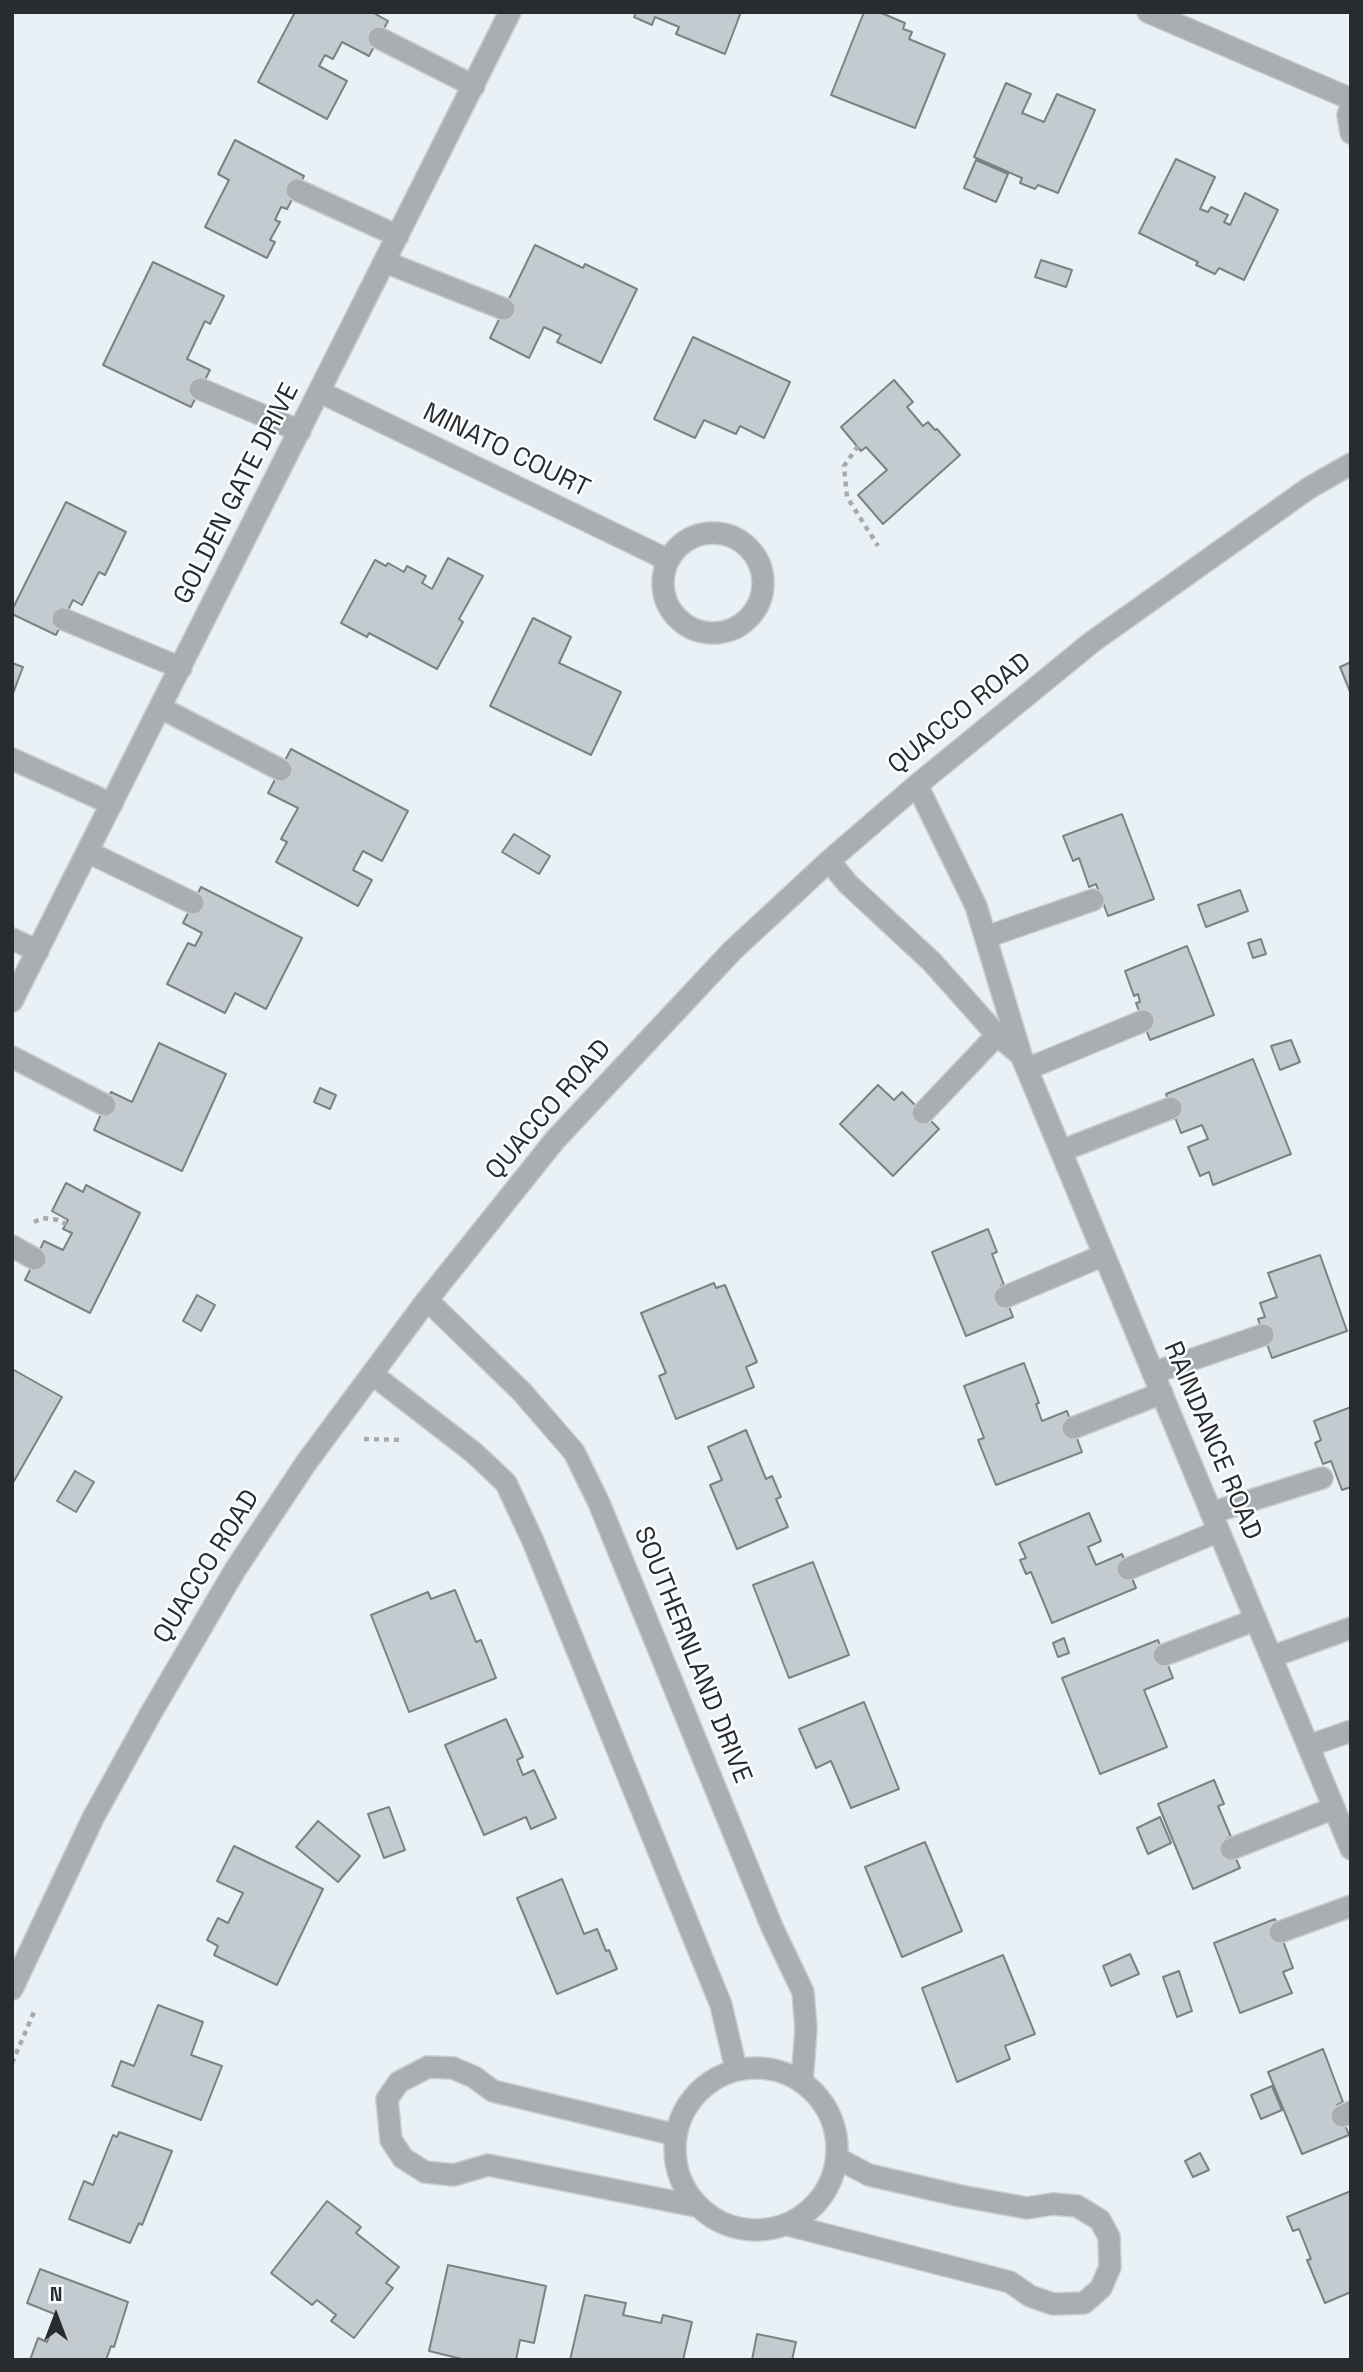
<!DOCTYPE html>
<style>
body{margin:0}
#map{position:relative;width:1363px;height:2372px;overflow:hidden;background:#e9f1f6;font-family:"Space Grotesk",sans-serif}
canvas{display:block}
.frame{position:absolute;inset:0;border:14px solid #292c2e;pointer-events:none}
.north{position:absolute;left:21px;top:2281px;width:70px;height:70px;-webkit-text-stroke:5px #fcfdfe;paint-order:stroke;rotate:0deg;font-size:19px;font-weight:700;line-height:28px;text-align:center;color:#292c2e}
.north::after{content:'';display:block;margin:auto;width:24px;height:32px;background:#292c2e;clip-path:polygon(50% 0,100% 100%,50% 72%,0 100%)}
</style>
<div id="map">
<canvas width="1363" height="2372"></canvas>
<div class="frame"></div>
<div class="north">N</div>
</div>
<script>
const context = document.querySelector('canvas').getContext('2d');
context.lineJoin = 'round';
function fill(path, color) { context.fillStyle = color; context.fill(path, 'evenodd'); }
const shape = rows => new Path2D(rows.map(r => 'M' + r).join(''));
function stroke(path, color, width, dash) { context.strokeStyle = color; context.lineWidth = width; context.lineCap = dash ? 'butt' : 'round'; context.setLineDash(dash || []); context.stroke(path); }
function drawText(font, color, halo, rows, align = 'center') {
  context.font = font + ' "Space Grotesk",sans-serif'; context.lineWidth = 5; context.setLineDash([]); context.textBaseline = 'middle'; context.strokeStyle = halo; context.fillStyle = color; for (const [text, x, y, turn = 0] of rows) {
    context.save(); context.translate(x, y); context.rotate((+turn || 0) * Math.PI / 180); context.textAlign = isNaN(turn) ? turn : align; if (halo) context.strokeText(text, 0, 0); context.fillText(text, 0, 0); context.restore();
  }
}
const building = shape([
 [295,12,372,12,388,21,369,56,342,42,333,59,325,55,319,66,347,81,327,119,258,82,295,12],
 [636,12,741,12,725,54,676,34,679,27,655,17,652,25,634,17,636,12],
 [864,12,879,12,905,23,903,29,912,32,909,39,945,54,915,128,831,95,864,12],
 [1006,83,1031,94,1022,113,1044,122,1057,94,1095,110,1058,193,1038,185,1035,189,1020,183,1022,178,974,157,1006,83],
 [235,140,304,176,287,209,281,207,275,220,280,222,270,240,275,242,267,258,205,227,229,180,218,174,235,140],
 [1176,159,1215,177,1200,209,1208,212,1211,207,1228,215,1224,222,1230,225,1245,193,1278,210,1244,280,1219,268,1215,274,1196,265,1198,262,1139,233,1176,159],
 [976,160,1008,174,996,202,964,188,976,160],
 [535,245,583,268,585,264,637,289,601,363,557,342,561,335,544,327,529,358,490,338,535,245],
 [1041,260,1072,270,1066,287,1035,277,1041,260],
 [153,262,224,296,210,324,205,321,187,359,210,370,191,407,103,365,153,262],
 [693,337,790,382,764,438,740,426,736,434,704,420,695,438,654,419,693,337],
 [894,380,913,402,907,407,923,426,928,422,935,430,937,429,960,455,883,524,858,495,887,470,866,447,861,451,841,427,894,380],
 [66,502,126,532,105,575,99,572,82,605,73,600,56,635,12,614,12,610,66,502],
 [448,558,483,576,459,619,463,622,437,669,369,633,367,637,341,623,375,560,386,566,388,563,404,572,407,566,426,576,422,583,432,589,448,558],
 [533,618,571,637,559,663,621,692,591,755,490,706,533,618],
 [1351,662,1351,694,1340,667,1351,662],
 [12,663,23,667,12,696,12,663],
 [291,749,408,811,382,861,363,851,353,870,372,880,358,906,276,862,287,842,281,839,298,808,268,793,291,749],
 [1122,814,1154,899,1108,916,1096,884,1089,887,1079,858,1073,861,1063,836,1122,814],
 [514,834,550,856,539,874,502,852,514,834],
 [201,887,302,938,266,1009,235,993,225,1013,167,984,188,943,195,946,202,933,183,923,201,887],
 [1240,890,1248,911,1206,927,1198,905,1240,890],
 [1261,939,1266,954,1253,958,1248,943,1261,939],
 [1187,946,1214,1015,1150,1040,1136,1003,1140,1002,1138,994,1134,996,1125,971,1187,946],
 [1291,1040,1300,1062,1280,1070,1271,1046,1291,1040],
 [159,1043,226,1074,182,1171,94,1130,111,1092,132,1102,159,1043],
 [1253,1059,1291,1154,1213,1185,1209,1172,1200,1176,1188,1147,1208,1139,1202,1125,1181,1133,1166,1094,1253,1059],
 [878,1085,894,1100,902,1092,939,1129,893,1176,840,1124,878,1085],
 [320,1088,336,1095,330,1109,314,1102,320,1088],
 [66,1183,83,1192,86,1185,140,1213,90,1313,25,1280,44,1241,63,1250,72,1233,63,1229,68,1220,52,1211,66,1183],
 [988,1229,997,1252,992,1254,1004,1285,1001,1286,1013,1317,966,1336,932,1252,988,1229],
 [1320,1255,1347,1331,1272,1358,1258,1319,1265,1317,1260,1303,1277,1297,1268,1273,1320,1255],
 [714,1283,716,1288,725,1285,757,1362,746,1367,754,1387,676,1419,659,1376,666,1373,641,1313,714,1283],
 [197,1295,215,1305,201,1331,183,1321,197,1295],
 [1024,1363,1039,1403,1036,1404,1042,1421,1067,1411,1082,1452,996,1485,978,1440,984,1438,964,1386,1024,1363],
 [12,1369,62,1397,14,1481,12,1480,12,1369],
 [1351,1407,1351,1487,1342,1490,1331,1461,1323,1464,1315,1443,1321,1440,1314,1421,1351,1407],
 [746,1430,766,1479,772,1476,781,1497,776,1499,788,1527,737,1549,710,1485,722,1480,708,1447,746,1430],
 [75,1471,94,1482,76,1512,57,1501,75,1471],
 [1089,1513,1101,1541,1088,1547,1096,1565,1122,1554,1136,1588,1052,1623,1031,1572,1026,1574,1020,1560,1026,1558,1019,1543,1089,1513],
 [813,1562,849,1655,789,1678,753,1585,813,1562],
 [455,1590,476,1642,481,1640,496,1678,409,1712,371,1615,428,1592,431,1599,455,1590],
 [1064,1638,1069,1653,1058,1657,1053,1643,1064,1638],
 [1158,1640,1173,1678,1144,1690,1167,1747,1100,1774,1062,1678,1158,1640],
 [864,1702,899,1789,851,1808,831,1761,816,1768,799,1729,864,1702],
 [506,1719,523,1757,517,1760,523,1775,534,1770,556,1818,531,1829,526,1817,484,1835,445,1745,506,1719],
 [1214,1780,1224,1804,1218,1806,1231,1837,1227,1838,1240,1868,1193,1889,1158,1804,1214,1780],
 [389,1807,405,1850,384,1858,368,1814,389,1807],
 [1160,1817,1171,1843,1148,1854,1137,1828,1160,1817],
 [318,1821,360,1856,338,1882,296,1847,318,1821],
 [925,1842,962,1931,902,1957,865,1867,925,1842],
 [234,1846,323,1889,277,1985,214,1955,218,1946,207,1940,218,1918,228,1923,243,1893,217,1881,234,1846],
 [562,1879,584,1934,597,1929,606,1951,609,1950,617,1969,557,1994,517,1898,562,1879],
 [1275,1919,1293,1968,1283,1972,1292,1993,1240,2013,1214,1943,1275,1919],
 [1130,1954,1139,1974,1111,1986,1103,1966,1130,1954],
 [1003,1955,1035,2034,1005,2046,1010,2059,957,2082,922,1988,1003,1955],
 [1179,1971,1192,2011,1177,2017,1163,1977,1179,1971],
 [158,2005,203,2022,191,2055,222,2066,201,2120,112,2086,121,2061,134,2066,158,2005],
 [1323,2049,1343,2102,1337,2105,1349,2135,1302,2154,1268,2072,1323,2049],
 [1272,2086,1282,2110,1261,2119,1251,2095,1272,2086],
 [119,2132,172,2151,142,2225,139,2223,130,2243,69,2219,84,2181,93,2185,113,2135,117,2137,119,2132],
 [1200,2153,1209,2170,1193,2177,1185,2161,1200,2153],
 [1351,2191,1351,2292,1325,2303,1307,2260,1311,2259,1299,2229,1293,2231,1287,2217,1351,2191],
 [327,2201,361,2227,356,2233,399,2267,386,2283,393,2288,354,2338,331,2321,336,2315,317,2300,312,2305,271,2273,327,2201],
 [448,2265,546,2286,534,2343,520,2340,516,2360,466,2360,429,2351,448,2265],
 [40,2269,128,2302,114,2347,111,2346,106,2360,30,2360,38,2338,47,2342,57,2315,27,2303,40,2269],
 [585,2295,626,2303,623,2315,661,2323,663,2315,692,2322,683,2360,570,2360,585,2295],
 [757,2334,796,2342,792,2360,752,2360,757,2334]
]);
const path = shape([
 [858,446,844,466,847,497,878,546],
 [34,1222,43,1218,58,1220,66,1224],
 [364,1439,404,1440],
 [12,2063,34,2012]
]);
const minor = shape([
 [1148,12,1351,99],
 [379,38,474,86],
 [1351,107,1348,115,1351,133],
 [297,190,398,236],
 [385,262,504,309],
 [200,389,300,431],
 [320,392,668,560],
 '663 583a50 50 0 1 1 100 0a50 50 0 1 1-100 0Z',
 [63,619,181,668],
 [161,708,281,770],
 [12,759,112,804],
 [917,785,976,906,1021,1055,1351,1849],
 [88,852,193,903],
 [829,861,848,884,932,962,997,1035,1021,1055],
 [986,937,1093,900],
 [12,939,38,951],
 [12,1001,510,12],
 [12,1057,105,1105],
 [1027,1069,1143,1021],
 [923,1113,997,1035],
 [1061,1151,1171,1108],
 [12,1246,35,1259],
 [1005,1297,1104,1255],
 [427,1300,522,1392,574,1452,599,1503,772,1927,803,1992,806,2028,802,2082],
 [1153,1373,1263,1335],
 [372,1374,473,1452,506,1483,533,1541,721,2005,736,2069],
 [1073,1428,1162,1393],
 [1211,1513,1322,1478],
 [1128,1569,1219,1531],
 [1164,1655,1255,1620],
 [1271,1657,1351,1628],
 [1308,1746,1351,1731],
 [1231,1849,1334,1808],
 [1280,1932,1351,1906],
 [12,1989,93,1818,151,1713,235,1570,306,1463,372,1374,427,1300,555,1140,732,951,829,861,917,785,1092,642,1309,488,1351,464],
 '675 2149a81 81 0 1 1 162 0a81 81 0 1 1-162 0Z',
 [1342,2116,1351,2112],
 [676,2135,493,2091,474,2077,453,2068,428,2067,399,2082,387,2099,391,2140,403,2158,425,2172,454,2175,488,2165,696,2206],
 [788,2225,1010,2282,1030,2296,1053,2304,1084,2303,1101,2288,1110,2267,1109,2237,1100,2220,1077,2206,1053,2204,1027,2208,961,2196,869,2175,837,2158]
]);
const streetNames = [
 ["MINATO COURT",506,451,26],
 ["GOLDEN GATE DRIVE",237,494,-63],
 ["QUACCO ROAD",960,714,-39],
 ["QUACCO ROAD",549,1110,-49],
 ["RAINDANCE ROAD",1212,1441,67],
 ["QUACCO ROAD",207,1567,-58],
 ["SOUTHERNLAND DRIVE",692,1655,68]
];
fill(building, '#c4cbd0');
stroke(building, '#7b8286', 2);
stroke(minor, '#c6ced2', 24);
stroke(path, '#a5abaf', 4.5, [5, 5]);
stroke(minor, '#aaaeb0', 21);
drawText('26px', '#292c2e', '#fcfdfe', streetNames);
</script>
